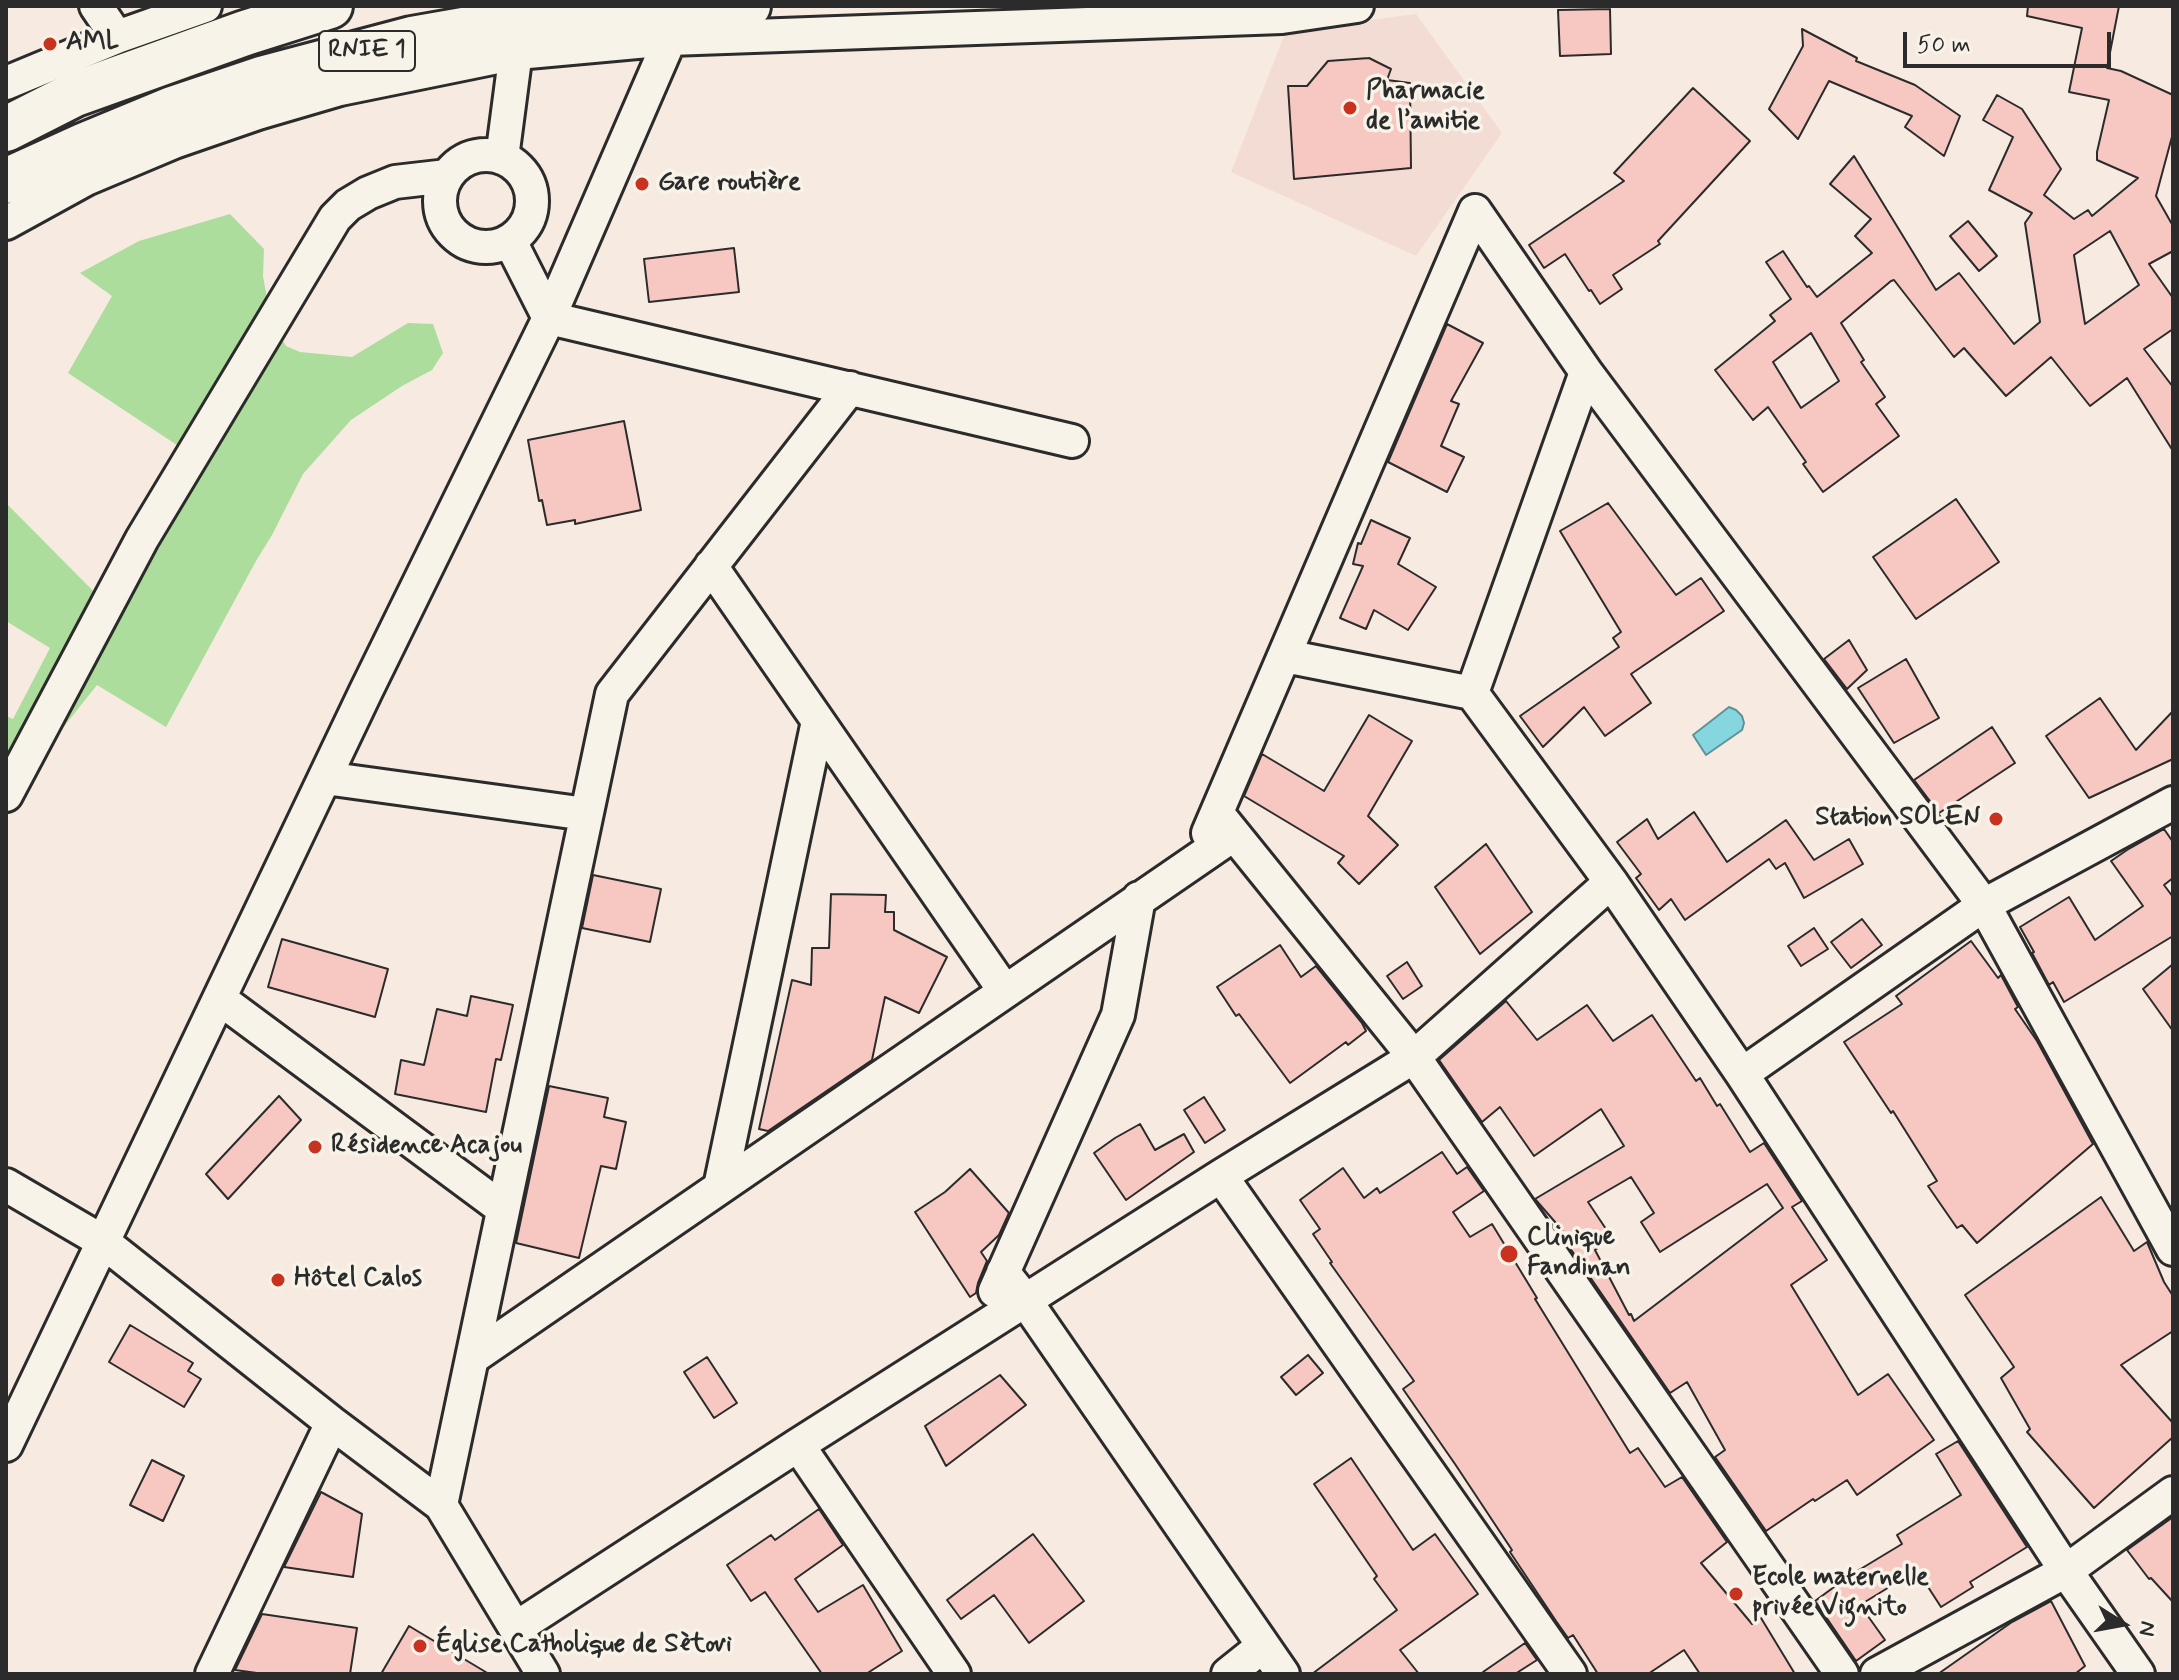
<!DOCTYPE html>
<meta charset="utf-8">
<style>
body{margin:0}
#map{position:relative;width:2179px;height:1680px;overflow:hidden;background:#f7eae0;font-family:Mynerve,sans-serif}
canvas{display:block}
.frame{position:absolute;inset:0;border:8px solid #2b2b2b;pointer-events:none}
.north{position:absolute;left:2083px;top:1584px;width:80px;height:80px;-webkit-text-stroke:6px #f7f3e8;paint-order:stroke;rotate:101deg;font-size:22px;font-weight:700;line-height:32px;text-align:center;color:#2b2b2b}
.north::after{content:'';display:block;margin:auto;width:28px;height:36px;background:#2b2b2b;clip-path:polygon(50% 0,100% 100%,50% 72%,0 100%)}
.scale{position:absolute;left:1903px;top:32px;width:208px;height:36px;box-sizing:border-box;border:4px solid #2b2b2b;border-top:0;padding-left:10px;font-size:24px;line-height:28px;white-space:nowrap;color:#2b2b2b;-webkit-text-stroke:6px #f7f3e8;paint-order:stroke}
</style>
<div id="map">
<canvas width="2179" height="1680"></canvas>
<div class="frame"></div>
<div class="north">N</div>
<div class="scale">50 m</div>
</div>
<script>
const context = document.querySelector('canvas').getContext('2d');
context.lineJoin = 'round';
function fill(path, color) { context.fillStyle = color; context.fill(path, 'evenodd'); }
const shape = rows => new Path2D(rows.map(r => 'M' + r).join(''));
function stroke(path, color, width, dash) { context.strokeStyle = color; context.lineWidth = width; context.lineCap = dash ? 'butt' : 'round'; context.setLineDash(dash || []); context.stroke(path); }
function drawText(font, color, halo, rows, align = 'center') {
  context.font = font + ' Mynerve,sans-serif'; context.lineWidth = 7; context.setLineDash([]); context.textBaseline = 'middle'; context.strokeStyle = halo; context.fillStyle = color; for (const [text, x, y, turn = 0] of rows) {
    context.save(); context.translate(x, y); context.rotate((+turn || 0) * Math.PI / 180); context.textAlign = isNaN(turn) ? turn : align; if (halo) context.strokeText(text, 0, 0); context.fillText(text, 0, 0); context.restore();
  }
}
const built = shape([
 [1416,14,1502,133,1416,256,1231,172,1286,31]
]);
const green = shape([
 [230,214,264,249,263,276,271,321,286,346,300,352,352,357,408,323,433,324,443,353,432,370,402,386,351,420,303,474,272,535,256,561,166,727,97,685,18,784,6,778,6,716,13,719,50,648,6,621,6,503,111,609,192,455,68,373,112,296,80,273,139,241]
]);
const water = shape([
 [1729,707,1736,710,1742,716,1744,723,1742,730,1706,755,1693,735,1729,707]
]);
const building = shape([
 [2028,6,2119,6,2107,68,2121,71,2173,95,2173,133,2156,196,2173,226,2173,251,2149,264,2173,298,2173,329,2144,349,2173,387,2173,451,2127,378,2090,406,2051,357,2006,396,1964,348,1954,357,1894,280,1891,281,1841,323,1864,360,1861,362,1885,397,1876,404,1899,436,1823,492,1803,464,1806,462,1768,407,1753,420,1715,370,1775,321,1770,315,1791,299,1766,262,1783,251,1807,287,1809,286,1817,297,1872,253,1855,236,1871,219,1830,184,1854,156,1936,290,1959,273,2014,344,2040,322,2025,223,2032,213,1989,190,2013,137,1983,120,1997,95,2022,109,2061,169,2044,195,2074,219,2088,210,2092,216,2138,178,2097,160,2097,152,2109,100,2069,92,2082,28,2027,16,2028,6],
 [2110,231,2139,285,2085,324,2074,255,2110,231],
 [1811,333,1839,381,1801,408,1773,362,1811,333],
 [1610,9,1611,54,1560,56,1558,10,1610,9],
 [1802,29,1857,58,1856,61,1915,85,1960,116,1944,156,1905,127,1912,116,1829,81,1798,139,1769,109,1803,46,1802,29],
 [1369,58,1391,69,1387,80,1410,83,1411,168,1294,179,1288,86,1307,86,1328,61,1369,58],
 [1693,88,1750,141,1658,241,1660,244,1613,275,1622,289,1600,304,1591,290,1589,291,1565,254,1544,268,1529,245,1624,181,1614,173,1693,88],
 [1968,221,1997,256,1979,271,1950,236,1968,221],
 [734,248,739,292,649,302,644,259,734,248],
 [1447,324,1483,343,1451,401,1459,404,1441,446,1464,457,1447,492,1388,462,1447,324],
 [624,421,641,510,575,524,575,520,547,525,542,500,539,501,528,440,624,421],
 [1956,499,1999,562,1916,619,1873,557,1956,499],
 [1608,503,1676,595,1701,578,1724,611,1631,674,1651,703,1605,736,1584,707,1543,747,1520,716,1619,647,1613,638,1621,632,1560,531,1608,503],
 [1371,520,1410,538,1398,564,1436,587,1408,630,1374,610,1366,629,1340,618,1363,566,1353,564,1358,543,1361,544,1371,520],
 [1849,640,1867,670,1847,689,1824,659,1849,640],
 [1906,659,1939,718,1894,743,1858,688,1906,659],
 [2100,698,2136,750,2173,711,2173,759,2089,798,2046,736,2100,698],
 [1369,715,1412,741,1368,816,1398,845,1359,884,1338,863,1344,856,1244,796,1262,754,1324,791,1369,715],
 [1992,727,2015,763,1939,813,1914,780,1992,727],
 [1694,812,1727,862,1786,820,1814,860,1849,839,1863,864,1804,898,1785,863,1776,869,1769,859,1685,920,1671,899,1659,910,1636,878,1641,874,1617,842,1647,819,1658,839,1694,812],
 [2164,829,2173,842,2173,878,2164,885,2173,897,2173,936,2064,1002,2053,982,2049,985,2032,953,2034,952,2020,927,2069,897,2095,940,2143,906,2111,861,2127,850,2164,829],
 [1486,844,1532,912,1480,954,1435,887,1486,844],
 [593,875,661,889,650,942,582,928,593,875],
 [831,894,886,895,885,912,894,912,894,930,947,957,919,1013,885,997,872,1060,768,1131,759,1129,792,980,811,985,812,948,829,948,831,894],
 [1862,919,1882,945,1851,968,1831,942,1862,919],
 [1814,928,1828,949,1801,966,1788,946,1814,928],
 [282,939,388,969,375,1017,268,987,282,939],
 [1971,941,1998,978,2001,975,2018,1007,2015,1009,2037,1041,2093,1144,1977,1243,1962,1225,1957,1228,1928,1186,1937,1181,1893,1111,1891,1113,1844,1042,1902,1004,1896,996,1971,941],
 [1280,945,1301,977,1316,966,1362,1023,1366,1031,1348,1045,1346,1042,1290,1083,1239,1014,1236,1016,1217,987,1280,945],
 [1407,962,1422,986,1403,999,1387,976,1407,962],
 [2173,964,2173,1031,2143,989,2173,964],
 [471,996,513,1005,501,1060,496,1059,486,1112,395,1094,401,1060,424,1065,437,1009,467,1016,471,996],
 [1506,1001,1537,1040,1587,1005,1613,1041,1652,1015,1696,1081,1700,1078,1717,1106,1720,1104,1750,1152,1764,1143,1802,1201,1792,1207,1827,1260,1791,1285,1858,1395,1888,1374,1934,1440,1857,1495,1847,1480,1815,1501,1813,1499,1766,1531,1715,1457,1725,1450,1687,1382,1670,1393,1570,1248,1562,1230,1535,1199,1624,1146,1601,1109,1534,1156,1500,1107,1482,1122,1439,1060,1506,1001],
 [1631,1177,1654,1213,1641,1222,1660,1252,1767,1184,1783,1208,1634,1321,1631,1314,1629,1315,1595,1250,1612,1238,1588,1202,1631,1177],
 [549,1086,608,1098,604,1117,626,1122,616,1169,601,1166,579,1258,516,1243,549,1086],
 [279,1096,301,1120,228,1199,206,1174,279,1096],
 [1204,1097,1225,1130,1205,1143,1184,1110,1204,1097],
 [1140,1124,1155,1150,1184,1134,1194,1152,1126,1200,1094,1153,1115,1138,1140,1124],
 [1442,1152,1457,1174,1467,1167,1484,1191,1453,1212,1470,1237,1492,1224,1537,1298,1535,1299,1630,1453,1638,1448,1665,1487,1682,1477,1727,1542,1701,1563,1752,1624,1761,1618,1795,1674,1700,1674,1684,1650,1648,1674,1598,1674,1573,1635,1568,1638,1556,1621,1510,1552,1512,1550,1455,1464,1403,1389,1414,1381,1330,1263,1332,1262,1313,1234,1320,1229,1300,1200,1343,1168,1364,1198,1377,1188,1380,1193,1442,1152],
 [970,1169,1009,1213,999,1235,981,1252,987,1261,978,1283,976,1293,970,1297,915,1212,945,1192,970,1169],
 [2101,1197,2134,1251,2147,1242,2164,1282,2173,1296,2173,1331,2121,1365,2173,1423,2173,1437,2094,1508,2027,1432,2030,1429,2001,1378,2014,1367,1965,1295,2101,1197],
 [130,1325,193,1363,188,1371,201,1379,184,1407,109,1362,130,1325],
 [1308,1355,1323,1373,1296,1395,1281,1377,1308,1355],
 [707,1357,737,1403,714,1418,684,1372,707,1357],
 [1000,1375,1026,1405,946,1466,925,1426,1000,1375],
 [1958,1441,2027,1547,1970,1582,1973,1587,1941,1607,1917,1570,1860,1605,1885,1640,1856,1661,1815,1601,1849,1576,1902,1544,1897,1535,1961,1495,1936,1454,1958,1441],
 [1351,1458,1413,1550,1435,1534,1478,1594,1400,1650,1419,1674,1312,1674,1397,1610,1374,1579,1377,1576,1314,1484,1351,1458],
 [152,1460,184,1476,163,1521,130,1505,152,1460],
 [321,1492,362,1514,353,1577,284,1567,321,1492],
 [819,1509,843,1545,795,1579,818,1612,863,1585,902,1651,866,1674,822,1674,765,1592,751,1601,727,1565,771,1535,775,1540,819,1509],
 [2173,1517,2173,1602,2151,1578,2149,1579,2127,1550,2173,1517],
 [1033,1534,1084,1601,1029,1643,994,1595,961,1619,947,1600,1033,1534],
 [2051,1601,2085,1666,2075,1674,1938,1674,2012,1622,2051,1601],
 [262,1614,357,1628,350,1674,264,1674,235,1670,262,1614],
 [409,1626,489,1674,381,1674,409,1626],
 [1525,1643,1537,1660,1515,1674,1484,1674,1483,1672,1525,1643]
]);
const minor = shape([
 [96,6,117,37],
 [6,83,117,37,205,6],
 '440 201a46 46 0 1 1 92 0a46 46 0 1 1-92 0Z',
 [502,158,518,36],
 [1475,211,1586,372,1984,905,2173,1249],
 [6,223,86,179,174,142,258,113,340,89,517,53,670,39,1282,17,1357,6],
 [510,241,549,318],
 [549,318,1072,441],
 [711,566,1004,990],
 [1285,656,1472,693,1611,882,1742,1074,2066,1571,2138,1674],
 [1472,693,1586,372],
 [325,778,586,814],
 [6,795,142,539,335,218,348,205,368,193,395,182,447,176],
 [1217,813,1414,1057,1842,1674],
 [1208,833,1475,211],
 [220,999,503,1209],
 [1742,1074,1984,905,2173,803],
 [1221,1176,1570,1674],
 [6,1185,102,1241,332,1423,441,1505,543,1674],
 [720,1187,818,721],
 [1003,1272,1025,1300,1283,1674],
 [995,1291,1118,1015,1139,898],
 [472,1358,1233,835],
 [6,1445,366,691,549,318,670,39,680,11],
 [798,1445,954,1674],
 [441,1505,612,694,850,388],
 [516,1628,798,1445,1221,1176,1414,1057,1611,882],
 [212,1674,332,1423],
 [1228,1674,1263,1646],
 [1877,1674,2066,1571,2173,1493]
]);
const trunk = shape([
 [6,129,75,94,245,33,330,6],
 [6,181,85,145,172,109,261,79,412,39,520,20,748,6]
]);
const markers = [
 [50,44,8,"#c8321e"],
 [1350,108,8,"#c8321e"],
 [642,184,8,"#c8321e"],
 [1996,819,8,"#c8321e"],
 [315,1147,8,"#c8321e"],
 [1509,1254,10,"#c8321e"],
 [278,1280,8,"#c8321e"],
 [1736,1594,8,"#c8321e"],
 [420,1646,8,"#c8321e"]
];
const shields = [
 [367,51,96]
];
const shieldNames = [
 ["RNIE 1",367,51]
];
const poiNames = [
 ["AML",66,44],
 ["Pharmacie",1366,93],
 ["de l’amitie",1366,123],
 ["Gare routière",658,184],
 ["Station SOLEN",1980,819,"right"],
 ["Résidence Acajou",331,1147],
 ["Clinique",1527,1239],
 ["Fandinan",1527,1269],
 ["Hôtel Calos",294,1280],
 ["Ecole maternelle",1752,1579],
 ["privée Vignito",1752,1609],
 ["Église Catholique de Sètovi",436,1646]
];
fill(built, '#f3dcd4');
fill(green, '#acdd9d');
fill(water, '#85d6df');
stroke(water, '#619297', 2);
fill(building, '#f7c7c2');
stroke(building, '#2b2b2b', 2);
stroke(minor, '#2b2b2b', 38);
stroke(trunk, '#2b2b2b', 50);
stroke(minor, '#f7f3e8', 32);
stroke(trunk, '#f7f3e8', 44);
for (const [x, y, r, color] of markers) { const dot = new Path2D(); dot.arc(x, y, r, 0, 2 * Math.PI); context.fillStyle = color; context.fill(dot); stroke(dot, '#f7f3e8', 3); }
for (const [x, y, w] of shields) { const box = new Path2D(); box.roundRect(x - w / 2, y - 20, w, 40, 6); context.fillStyle = '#f7f3e8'; context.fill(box); stroke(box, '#2b2b2b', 2); }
drawText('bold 24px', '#2b2b2b', null, shieldNames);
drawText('bold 26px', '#2b2b2b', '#f7f3e8', poiNames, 'left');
</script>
